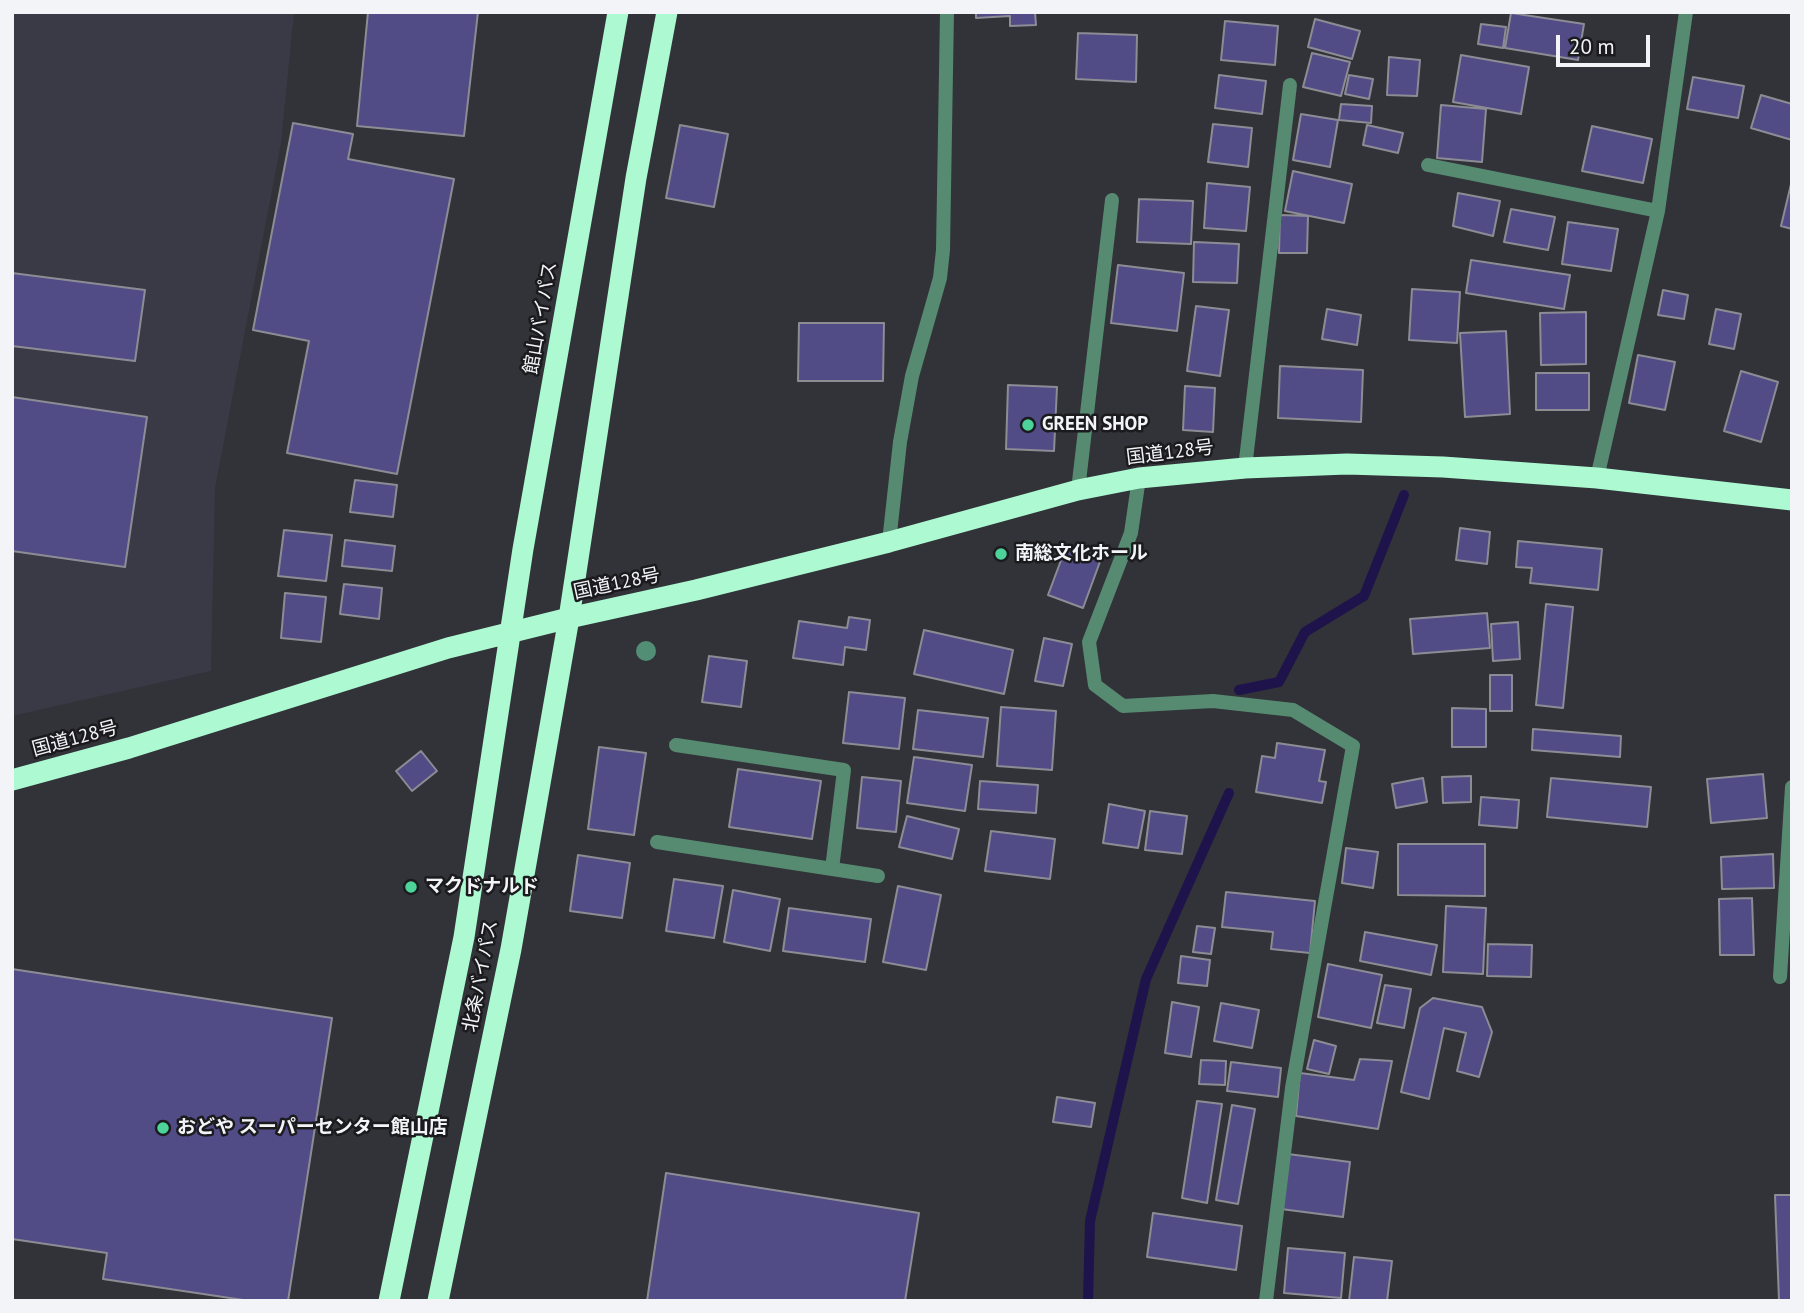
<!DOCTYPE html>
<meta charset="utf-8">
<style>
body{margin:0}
#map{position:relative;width:1804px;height:1313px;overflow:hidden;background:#323239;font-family:"PT Sans",sans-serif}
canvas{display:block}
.frame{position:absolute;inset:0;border:14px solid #f3f4f8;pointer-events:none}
.scale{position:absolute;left:1556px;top:35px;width:94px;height:32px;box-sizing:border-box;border:4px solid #f3f4f8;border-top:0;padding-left:9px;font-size:21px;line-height:24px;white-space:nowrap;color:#f3f4f8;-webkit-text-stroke:5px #1b1b1e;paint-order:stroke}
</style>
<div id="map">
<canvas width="1804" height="1313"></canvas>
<div class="frame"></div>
<div class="scale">20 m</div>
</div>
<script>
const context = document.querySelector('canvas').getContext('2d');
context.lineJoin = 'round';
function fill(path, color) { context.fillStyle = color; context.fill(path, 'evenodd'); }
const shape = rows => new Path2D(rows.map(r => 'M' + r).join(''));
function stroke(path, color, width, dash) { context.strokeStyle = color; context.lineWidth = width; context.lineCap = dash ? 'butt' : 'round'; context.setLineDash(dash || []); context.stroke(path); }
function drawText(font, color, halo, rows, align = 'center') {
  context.font = font + ' "PT Sans","Noto Sans JP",sans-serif'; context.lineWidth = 5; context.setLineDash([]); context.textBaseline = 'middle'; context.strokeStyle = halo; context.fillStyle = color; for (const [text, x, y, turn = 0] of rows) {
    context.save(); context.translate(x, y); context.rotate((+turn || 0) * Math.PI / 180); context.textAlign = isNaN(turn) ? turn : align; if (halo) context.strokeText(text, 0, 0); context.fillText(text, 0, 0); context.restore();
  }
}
const built = shape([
 [12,12,294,12,281,143,215,488,211,671,12,716]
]);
const stream = shape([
 [1239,690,1279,682,1305,632,1364,596,1404,495],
 [1088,1301,1090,1221,1146,979,1229,793]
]);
const building = shape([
 [368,12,478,12,464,136,357,126,368,12],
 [976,12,1035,12,1036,25,1010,26,1010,16,976,18,976,12],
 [1511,13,1584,24,1578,60,1505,48,1511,13],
 [1315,19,1360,31,1352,59,1308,47,1315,19],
 [1225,21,1278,26,1275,65,1221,60,1225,21],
 [1481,24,1506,27,1503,48,1478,44,1481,24],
 [1078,33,1137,35,1136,82,1076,79,1078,33],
 [1312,53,1350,62,1341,96,1303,87,1312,53],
 [1461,55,1529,67,1521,114,1453,102,1461,55],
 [1389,57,1420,60,1417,96,1387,95,1389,57],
 [1219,75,1266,81,1262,114,1215,108,1219,75],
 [1349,75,1373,79,1369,99,1345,94,1349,75],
 [1693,77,1744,86,1738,118,1687,109,1693,77],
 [1761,95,1792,104,1792,140,1751,128,1761,95],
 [1341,104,1372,106,1371,123,1339,120,1341,104],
 [1441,105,1486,109,1482,162,1437,158,1441,105],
 [1301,114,1338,120,1330,167,1293,160,1301,114],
 [293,123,353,134,348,159,454,179,397,474,287,453,309,341,253,330,293,123],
 [1213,124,1252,128,1248,167,1208,162,1213,124],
 [680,125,728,134,714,207,666,198,680,125],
 [1367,125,1403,133,1398,153,1363,145,1367,125],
 [1592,126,1652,139,1643,183,1582,171,1592,126],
 [1293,171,1352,184,1344,223,1285,211,1293,171],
 [1792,180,1792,229,1781,226,1792,180],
 [1207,183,1250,187,1246,231,1204,228,1207,183],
 [1458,193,1500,201,1493,236,1453,226,1458,193],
 [1139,199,1193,201,1191,244,1137,242,1139,199],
 [1511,209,1555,217,1548,250,1504,242,1511,209],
 [1280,215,1308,216,1307,253,1279,253,1280,215],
 [1568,222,1618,229,1611,271,1562,264,1568,222],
 [1194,242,1239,244,1237,283,1193,282,1194,242],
 [1471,260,1570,275,1564,309,1466,293,1471,260],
 [1118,265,1184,273,1177,331,1111,323,1118,265],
 [12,273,145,290,135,361,12,346,12,273],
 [1412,289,1460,292,1457,343,1409,340,1412,289],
 [1663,290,1688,295,1684,319,1658,315,1663,290],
 [1196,306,1229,310,1220,376,1187,371,1196,306],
 [1327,309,1361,315,1357,345,1322,339,1327,309],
 [1716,309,1741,314,1734,349,1709,344,1716,309],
 [1586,312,1586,364,1541,365,1540,313,1586,312],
 [799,323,884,323,883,381,798,381,799,323],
 [1506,331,1510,414,1465,417,1460,333,1506,331],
 [1638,355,1675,362,1665,410,1629,403,1638,355],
 [1280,366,1363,370,1361,422,1278,418,1280,366],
 [1741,371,1778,382,1761,442,1724,431,1741,371],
 [1536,373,1589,373,1589,410,1536,410,1536,373],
 [1008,385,1057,387,1054,451,1006,449,1008,385],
 [1185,386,1215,388,1213,432,1183,430,1185,386],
 [12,397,147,417,125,567,12,551,12,397],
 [355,480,397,485,393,517,350,512,355,480],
 [1460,528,1490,532,1487,564,1456,560,1460,528],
 [284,530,332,535,326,581,278,576,284,530],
 [345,540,395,546,392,571,342,566,345,540],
 [1518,541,1602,549,1598,590,1530,583,1532,568,1516,567,1518,541],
 [1066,547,1101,559,1083,608,1048,595,1066,547],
 [344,584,382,588,379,619,340,614,344,584],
 [285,593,326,597,321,642,281,638,285,593],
 [1546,604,1573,607,1563,708,1536,705,1546,604],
 [1487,613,1490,648,1413,654,1410,619,1487,613],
 [849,617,870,620,866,650,845,647,843,665,793,658,799,621,847,628,849,617],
 [1518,622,1520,659,1493,661,1491,624,1518,622],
 [924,630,1013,650,1004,694,914,674,924,630],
 [1044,638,1072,644,1063,686,1035,681,1044,638],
 [709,656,747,661,741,707,702,702,709,656],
 [1490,675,1512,675,1512,711,1490,711,1490,675],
 [849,692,905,698,899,749,843,743,849,692],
 [1001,707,1056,711,1052,770,997,766,1001,707],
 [1452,708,1486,709,1486,747,1452,747,1452,708],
 [918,710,988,718,983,757,913,749,918,710],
 [1533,729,1621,736,1620,757,1532,750,1533,729],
 [1277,743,1325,750,1319,781,1326,782,1322,803,1256,792,1262,756,1275,758,1277,743],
 [599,747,646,753,634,835,588,829,599,747],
 [421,751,437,771,412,791,396,771,421,751],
 [914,757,972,765,965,811,907,803,914,757],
 [738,769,821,781,812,839,729,827,738,769],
 [1763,774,1767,818,1711,823,1707,779,1763,774],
 [1471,776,1471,802,1443,803,1442,777,1471,776],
 [862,777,901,781,896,832,857,828,862,777],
 [1423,778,1427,802,1396,808,1392,784,1423,778],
 [1551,778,1651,787,1647,827,1547,817,1551,778],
 [980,781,1038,785,1036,813,978,809,980,781],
 [1481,797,1519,800,1517,828,1479,825,1481,797],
 [1109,804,1145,811,1138,848,1103,843,1109,804],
 [1150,811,1187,816,1182,854,1145,850,1150,811],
 [907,816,959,829,952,859,899,847,907,816],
 [991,831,1055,839,1050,879,985,871,991,831],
 [1398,844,1485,844,1485,896,1398,895,1398,844],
 [1346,848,1378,852,1373,888,1342,883,1346,848],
 [1773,854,1774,888,1722,889,1721,857,1773,854],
 [578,855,630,863,622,918,570,911,578,855],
 [674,879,723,886,714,938,666,931,674,879],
 [898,886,941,895,926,970,883,962,898,886],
 [733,890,780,899,770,951,724,942,733,890],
 [1226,892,1315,901,1310,953,1271,949,1273,932,1222,927,1226,892],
 [1752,898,1754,955,1720,955,1719,899,1752,898],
 [1446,906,1486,908,1483,974,1443,972,1446,906],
 [789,908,871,919,865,962,783,951,789,908],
 [1197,926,1215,928,1211,954,1193,952,1197,926],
 [1365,932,1437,945,1431,975,1360,961,1365,932],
 [1488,944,1532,945,1531,977,1487,976,1488,944],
 [1181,956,1210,960,1207,986,1178,983,1181,956],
 [1328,964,1382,975,1371,1028,1318,1017,1328,964],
 [12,969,332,1018,288,1301,250,1301,103,1279,107,1253,12,1239,12,969],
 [1385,985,1411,989,1404,1028,1377,1023,1385,985],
 [1433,998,1482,1007,1492,1032,1479,1077,1457,1071,1466,1033,1444,1028,1429,1099,1401,1092,1420,1008,1433,998],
 [1172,1002,1199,1007,1191,1057,1165,1053,1172,1002],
 [1221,1003,1259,1010,1252,1048,1214,1041,1221,1003],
 [1314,1040,1336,1046,1329,1074,1307,1069,1314,1040],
 [1360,1059,1392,1061,1378,1129,1296,1116,1300,1073,1354,1080,1360,1059],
 [1201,1060,1226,1061,1225,1085,1199,1084,1201,1060],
 [1231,1062,1281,1068,1278,1097,1227,1091,1231,1062],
 [1057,1097,1095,1103,1091,1127,1053,1122,1057,1097],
 [1197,1101,1222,1104,1207,1203,1182,1198,1197,1101],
 [1232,1105,1255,1109,1238,1204,1216,1200,1232,1105],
 [1288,1154,1350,1162,1343,1217,1281,1209,1288,1154],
 [666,1173,919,1213,905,1301,647,1301,666,1173],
 [1775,1195,1792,1195,1792,1301,1779,1301,1775,1195],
 [1153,1213,1242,1226,1236,1270,1147,1257,1153,1213],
 [1288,1248,1345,1253,1341,1298,1284,1293,1288,1248],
 [1354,1257,1392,1261,1387,1301,1349,1301,1354,1257]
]);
const street = shape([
 [1428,165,1658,211],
 [1245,468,1290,85],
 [1139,478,1131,533,1089,642,1095,685,1123,706,1213,701,1293,710,1353,746,1292,1088,1266,1301],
 [1597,478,1658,211,1686,12],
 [1078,490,1112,200],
 [889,542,900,442,912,376,940,278,943,250,947,12],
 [676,745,844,770,832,869],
 [657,842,878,876],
 [1780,977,1792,787]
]);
const highway = shape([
 [12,780,129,748,448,648,569,618,696,590,889,542,1078,490,1139,478,1245,468,1347,464,1443,467,1597,478,1792,500],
 [389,1301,464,937,523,549,618,12],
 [438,1301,511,949,569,618,636,178,667,12]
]);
const trees = [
 [646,651]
];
const markers = [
 [1028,425,7,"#4dd39a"],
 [1001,554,7,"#4dd39a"],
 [411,887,7,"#4dd39a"],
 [163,1128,7,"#4dd39a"]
];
const streetNames = [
 ["館山バイパス",541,318,-80],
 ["国道128号",1170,453,-7],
 ["国道128号",617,584,-12],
 ["国道128号",75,739,-15],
 ["北条バイパス",481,976,-79]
];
const poiNames = [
 ["GREEN SHOP",1042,425],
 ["南総文化ホール",1015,554],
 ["マクドナルド",425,887],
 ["おどや スーパーセンター館山店",177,1128]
];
fill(built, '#3a3a47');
stroke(stream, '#1e134a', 10);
fill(building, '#514b86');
stroke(building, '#8c8c94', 2);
stroke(street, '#568b71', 14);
stroke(highway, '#acf9d2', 21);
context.fillStyle = '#518e75';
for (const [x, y] of trees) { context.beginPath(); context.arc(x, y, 10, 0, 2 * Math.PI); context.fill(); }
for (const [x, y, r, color] of markers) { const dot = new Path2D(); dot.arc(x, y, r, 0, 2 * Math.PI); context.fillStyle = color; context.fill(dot); stroke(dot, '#1b1b1e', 2.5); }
drawText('19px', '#f3f4f8', '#1b1b1e', streetNames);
drawText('bold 19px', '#f3f4f8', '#1b1b1e', poiNames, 'left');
</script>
